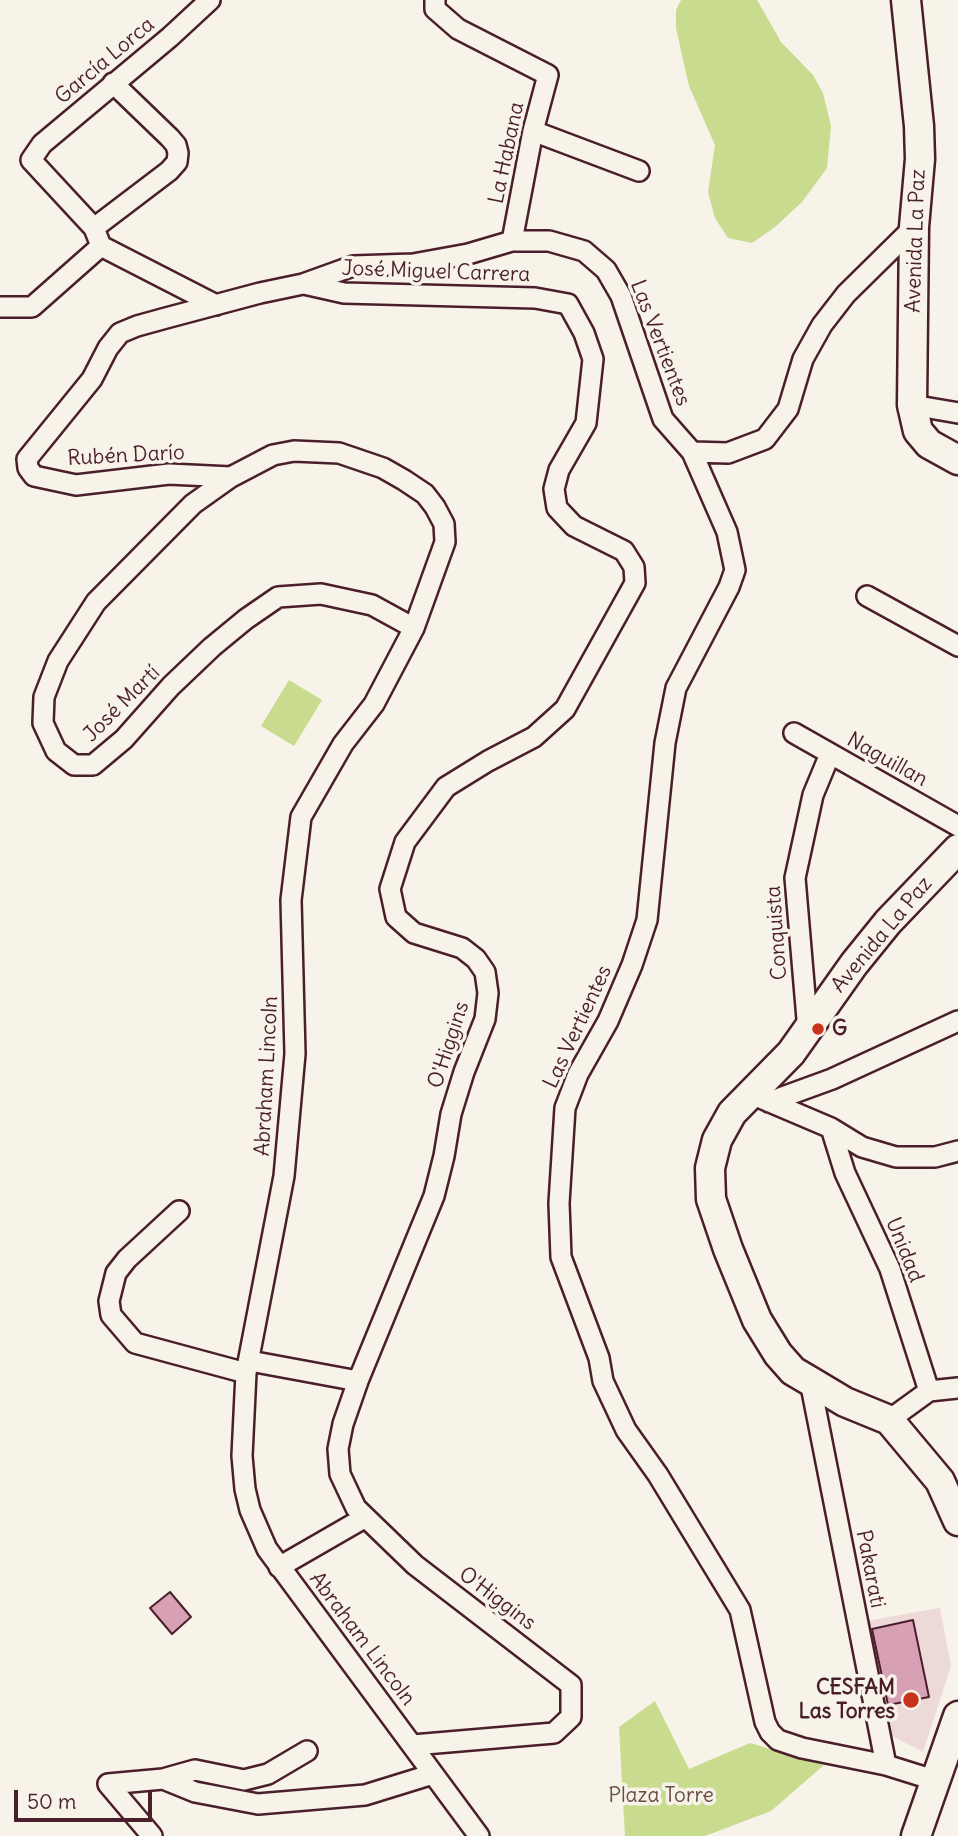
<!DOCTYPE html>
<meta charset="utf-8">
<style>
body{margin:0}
#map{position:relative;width:958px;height:1836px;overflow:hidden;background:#f7f3e8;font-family:Delius,sans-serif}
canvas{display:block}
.scale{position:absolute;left:14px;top:1790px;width:138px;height:32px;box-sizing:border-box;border:4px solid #4a1f2b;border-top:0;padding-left:9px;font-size:21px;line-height:24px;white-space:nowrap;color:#4a1f2b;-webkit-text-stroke:5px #f7f3e8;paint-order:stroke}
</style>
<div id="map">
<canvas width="958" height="1836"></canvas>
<div class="scale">50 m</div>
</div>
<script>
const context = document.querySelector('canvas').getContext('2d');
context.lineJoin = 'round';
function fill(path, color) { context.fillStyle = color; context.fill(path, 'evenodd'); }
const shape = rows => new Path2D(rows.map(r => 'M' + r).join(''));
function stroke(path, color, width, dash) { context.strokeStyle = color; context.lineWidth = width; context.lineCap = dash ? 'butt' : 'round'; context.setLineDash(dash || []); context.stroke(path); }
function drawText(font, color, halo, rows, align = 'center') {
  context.font = font + ' Delius,sans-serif'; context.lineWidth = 7; context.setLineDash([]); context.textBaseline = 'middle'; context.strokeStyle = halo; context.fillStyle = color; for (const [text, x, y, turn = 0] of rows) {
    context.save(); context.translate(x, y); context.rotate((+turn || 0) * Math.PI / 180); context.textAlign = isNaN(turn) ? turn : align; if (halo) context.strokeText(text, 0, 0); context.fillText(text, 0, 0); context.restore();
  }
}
const built = shape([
 [940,1608,951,1666,923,1752,888,1734,866,1621]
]);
const green = shape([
 [681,0,757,0,781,42,813,75,823,93,831,126,827,168,802,202,775,227,752,243,728,238,715,218,708,192,715,145,689,86,676,28,676,10],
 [289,680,322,700,294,746,261,726],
 [655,1701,689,1769,750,1743,824,1765,771,1811,705,1836,625,1836,619,1727]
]);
const building = shape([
 [170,1592,191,1617,172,1634,150,1608,170,1592],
 [913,1620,929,1697,888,1705,872,1629,913,1620]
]);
const street = shape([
 [210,0,170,37,42,144,31,160,94,228,101,246,216,305],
 [435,0,435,9,458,29,548,75,533,131,512,241],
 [533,131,639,171],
 [94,228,169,171,177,162,178,153,176,145,170,138,113,83],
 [304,284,344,293,535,298,568,304,584,333,593,359,586,423,559,470,554,489,557,508,574,526,624,551,634,567,635,583,565,709,534,737,488,761,446,787,405,842,390,889,396,917,414,933,462,948,476,959,485,972,488,993,485,1019,464,1072,451,1114,444,1156,434,1196,358,1381,343,1424,338,1449,340,1474,356,1508,415,1565,571,1685,571,1717,554,1733,413,1745],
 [0,307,32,307,101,246],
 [912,405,958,413],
 [692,452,728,453,765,439,788,409,803,359,822,325,846,294,914,227],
 [231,477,169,474,76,485,34,476,28,468,27,459,92,379,108,348,120,333,137,326,166,318,260,293,303,284,353,266,413,264,468,254,512,241,549,241,584,251,606,270,621,296,663,419,692,452,727,532,735,570,729,587,676,688,665,743,647,920,632,965,608,1021,578,1074,565,1108,559,1203,561,1257,599,1358,603,1381,626,1430,658,1475,740,1610,765,1722,770,1732,778,1740,802,1748,886,1765,934,1780],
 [867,596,958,646],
 [414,628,372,605,321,594,278,597,246,619,212,647,171,686,124,739,93,765,74,765,56,751,43,723,44,697,58,661,96,602,193,504,231,477,273,455,294,451,339,453,383,468,404,480,425,494,435,507,444,524,445,542,414,628,374,704,343,744,301,817,291,900,295,1054,284,1176,246,1373,242,1456,245,1489,250,1510,267,1549,479,1836],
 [794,733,958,826],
 [808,1031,795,878,813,795,830,754],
 [751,1094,831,1128,862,1147,896,1157,935,1157,958,1151],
 [769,1102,832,1079,958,1021],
 [831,1128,845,1173,890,1269,929,1391],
 [179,1211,127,1259,116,1273,109,1301,111,1315,135,1343,246,1373],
 [250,1361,358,1381],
 [810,1381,886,1765],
 [889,1420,929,1391,958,1388],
 [279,1567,364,1518],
 [163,1779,195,1770,244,1780,268,1774,307,1751],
 [108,1784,163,1779,195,1792,258,1804,365,1795,433,1774],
 [108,1784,152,1836]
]);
const secondary = shape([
 [906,0,919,126,920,159,914,227,912,405,918,431,929,444,958,460],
 [958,849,888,922,854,964,791,1053,732,1113,717,1140,710,1168,711,1199,728,1249,757,1320,778,1354,793,1371,810,1381,845,1402,889,1420,940,1481,958,1521],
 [916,1836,958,1716]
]);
const markers = [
 [818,1029,7,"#c8321e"],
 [911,1700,9,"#c8321e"]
];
const streetNames = [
 ["García Lorca",105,61,-40],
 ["La Habana",507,153,-78],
 ["Avenida La Paz",916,241,-88],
 ["José Miguel Carrera",436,272,2],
 ["Las Vertientes",660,343,69],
 ["Rubén Darío",126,456,-3],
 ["José Martí",122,704,-45],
 ["Naguillan",887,760,29],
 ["Conquista",777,933,-94],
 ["Avenida La Paz",882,935,-50],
 ["Las Vertientes",578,1027,-65],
 ["O'Higgins",449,1045,-72],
 ["Abraham Lincoln",267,1076,-87],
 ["Unidad",904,1250,68],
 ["Pakarati",870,1569,79],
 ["O'Higgins",497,1599,37],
 ["Abraham Lincoln",362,1639,53]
];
const poiNames = [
 ["G",832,1029],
 ["CESFAM",895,1688,"right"],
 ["Las Torres",895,1712,"right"]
];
const parkNames = [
 ["Plaza Torre",661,1796]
];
fill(built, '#eddad8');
fill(green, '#c8db8f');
fill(building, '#d7a0b4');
stroke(building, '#4a1f2b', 2);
stroke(street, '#4a1f2b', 24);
stroke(secondary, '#4a1f2b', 33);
stroke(street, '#f7f3e8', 19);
stroke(secondary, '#f7f3e8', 28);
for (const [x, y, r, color] of markers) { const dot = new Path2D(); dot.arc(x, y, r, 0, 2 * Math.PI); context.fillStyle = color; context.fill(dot); stroke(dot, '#f7f3e8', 2.5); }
drawText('21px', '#4a1f2b', '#f7f3e8', streetNames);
drawText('bold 21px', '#4a1f2b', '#f7f3e8', poiNames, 'left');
drawText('21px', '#6a4e44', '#f7f3e8', parkNames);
</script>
